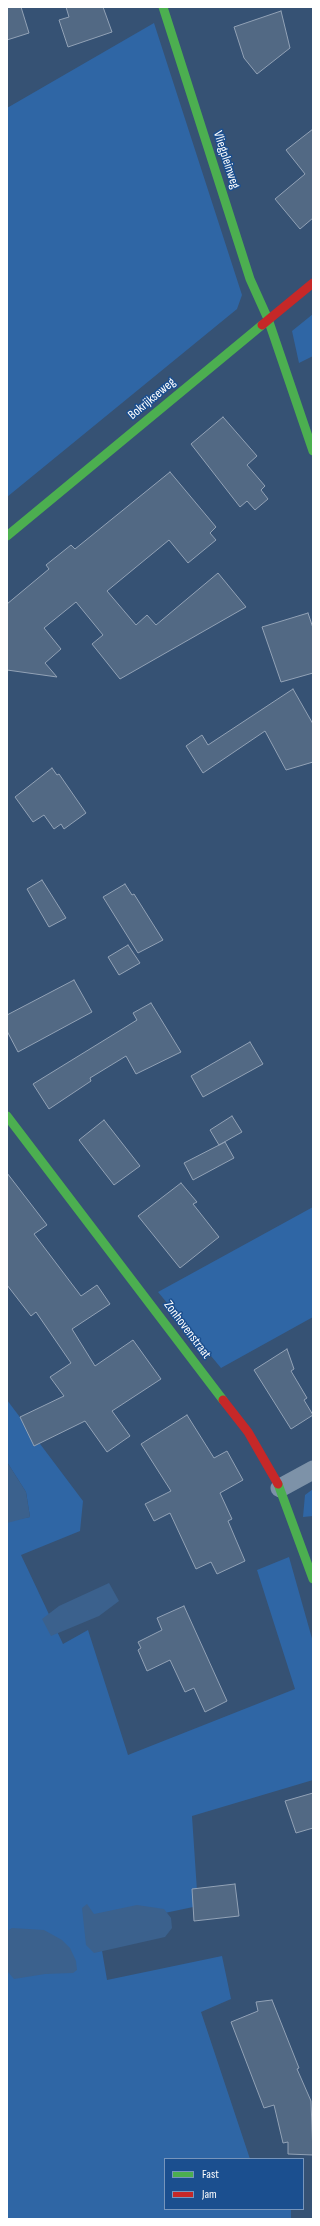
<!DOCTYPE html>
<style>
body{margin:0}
#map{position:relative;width:320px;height:2226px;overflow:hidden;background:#365274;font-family:"Sofia Sans Condensed",sans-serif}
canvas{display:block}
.frame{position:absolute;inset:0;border:8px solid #fff;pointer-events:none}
.legend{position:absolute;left:164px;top:2158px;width:140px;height:52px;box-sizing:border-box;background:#1b4f8f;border:1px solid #7695bc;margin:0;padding:5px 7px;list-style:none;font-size:12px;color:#fff}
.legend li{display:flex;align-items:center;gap:8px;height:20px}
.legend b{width:20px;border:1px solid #7695bc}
</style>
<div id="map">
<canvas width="320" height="2226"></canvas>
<div class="frame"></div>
<ul class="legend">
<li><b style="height:5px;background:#4caf50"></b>Fast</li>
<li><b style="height:5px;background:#c62828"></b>Jam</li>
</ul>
</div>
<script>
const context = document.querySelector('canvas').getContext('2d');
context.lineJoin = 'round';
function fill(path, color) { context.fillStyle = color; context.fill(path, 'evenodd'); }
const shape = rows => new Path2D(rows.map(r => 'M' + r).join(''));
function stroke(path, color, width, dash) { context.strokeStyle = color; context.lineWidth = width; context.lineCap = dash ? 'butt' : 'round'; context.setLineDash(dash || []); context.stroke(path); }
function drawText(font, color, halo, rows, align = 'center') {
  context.font = font + ' "Sofia Sans Condensed",sans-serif'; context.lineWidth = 3; context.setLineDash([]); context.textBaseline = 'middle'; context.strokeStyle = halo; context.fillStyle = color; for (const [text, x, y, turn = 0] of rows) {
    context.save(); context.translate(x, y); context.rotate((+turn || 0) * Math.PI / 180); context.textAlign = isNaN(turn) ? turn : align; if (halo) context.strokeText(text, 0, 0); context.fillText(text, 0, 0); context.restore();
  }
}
const green = shape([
 [154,23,242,295,237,309,7,497,7,108],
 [313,314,313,356,299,363,292,331],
 [313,1207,313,1317,221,1368,158,1292],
 [7,1400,83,1501,80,1531,21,1555,63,1644,88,1630,128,1755,295,1689,257,1570,289,1557,313,1642,313,1780,192,1816,198,1906,98,1927,107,1980,222,1956,231,1999,201,2012,250,2159,165,2159,165,2209,291,2209,291,2219,7,2219,7,1521,30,1517,26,1492,7,1462],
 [313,1489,313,1516,303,1517,305,1495]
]);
const water = shape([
 [7,1462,26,1492,30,1517,7,1523],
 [109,1583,119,1601,99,1616,51,1636,42,1619,59,1606],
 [87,1904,94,1914,137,1905,164,1909,171,1918,172,1928,165,1937,94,1953,86,1945,82,1908],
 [12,1928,44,1930,62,1940,70,1948,76,1961,77,1970,73,1973,45,1974,14,1979,7,1971,7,1931]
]);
const building = shape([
 [7,7,21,7,29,33,7,40,7,7],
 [66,7,103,7,112,32,68,47,59,20,69,17,66,7],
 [281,11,290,48,257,74,244,58,234,27,281,11],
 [313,129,313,218,300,229,275,199,305,174,286,150,313,129],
 [223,417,257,456,247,465,265,486,261,490,268,499,255,510,247,501,240,507,191,444,223,417],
 [170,472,216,527,210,533,216,540,188,563,169,540,107,591,136,625,147,615,156,625,218,573,246,607,120,679,92,644,103,635,76,602,44,628,61,649,45,663,57,677,7,670,7,604,49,569,46,565,71,545,75,549,170,472],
 [308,613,313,628,313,673,281,682,262,627,308,613],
 [293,689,313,724,313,762,286,770,265,731,203,773,186,746,202,735,208,745,293,689],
 [52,768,57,775,59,774,86,813,64,829,61,824,54,829,44,815,33,822,15,797,52,768],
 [42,880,66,918,49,927,27,889,42,880],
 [125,884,132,895,134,894,163,940,138,953,103,897,125,884],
 [128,945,140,963,119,975,108,957,128,945],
 [74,980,92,1012,18,1052,7,1031,7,1015,74,980],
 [151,1003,181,1052,136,1074,126,1056,90,1078,91,1081,49,1109,33,1084,137,1020,133,1013,151,1003],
 [250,1042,263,1064,203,1097,191,1076,250,1042],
 [232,1116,242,1132,219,1145,210,1130,232,1116],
 [104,1120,140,1166,114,1185,79,1140,104,1120],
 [225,1142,234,1158,193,1180,184,1163,225,1142],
 [7,1173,47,1225,34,1234,81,1296,97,1285,110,1304,72,1329,95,1366,133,1340,161,1379,112,1411,130,1436,107,1452,85,1421,34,1446,20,1417,64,1396,50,1377,71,1363,36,1312,31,1316,7,1285,7,1173],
 [181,1183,197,1202,193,1204,219,1237,180,1268,138,1216,181,1183],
 [287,1349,294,1369,291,1371,307,1398,304,1400,313,1415,291,1429,254,1370,287,1349],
 [187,1415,214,1458,227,1451,243,1480,220,1493,232,1519,228,1521,245,1561,217,1574,211,1562,196,1569,170,1513,154,1521,145,1504,171,1491,141,1444,187,1415],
 [184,1606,227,1701,205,1712,194,1688,185,1692,170,1660,147,1671,138,1650,141,1648,138,1642,162,1630,157,1618,184,1606],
 [313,1793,313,1828,296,1833,285,1801,313,1793],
 [235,1884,239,1916,194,1921,192,1889,235,1884],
 [272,2000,299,2068,297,2069,311,2101,313,2155,288,2154,288,2142,283,2143,274,2105,264,2108,231,2022,258,2011,256,2002,272,2000]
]);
const street = shape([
 [280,1488,313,1470]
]);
const fast = shape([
 [163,7,250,279,268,319,313,451],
 [7,536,262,325],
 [7,1116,223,1400],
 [278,1484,313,1579]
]);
const jam = shape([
 [262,325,313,283],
 [223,1400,248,1432,278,1484]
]);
const streetNames = [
 ["Vliegpleinweg",226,160,72],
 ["Bokrijkseweg",152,399,-40],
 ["Zonhovenstraat",187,1330,53]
];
fill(green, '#2f66a5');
fill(water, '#3b618d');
fill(building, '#526984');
stroke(building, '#92a2b6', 1);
stroke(street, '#7d92a8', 19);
stroke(fast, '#4caf50', 9);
stroke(jam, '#c62828', 9);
drawText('13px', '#fff', '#1b4f8f', streetNames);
</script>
